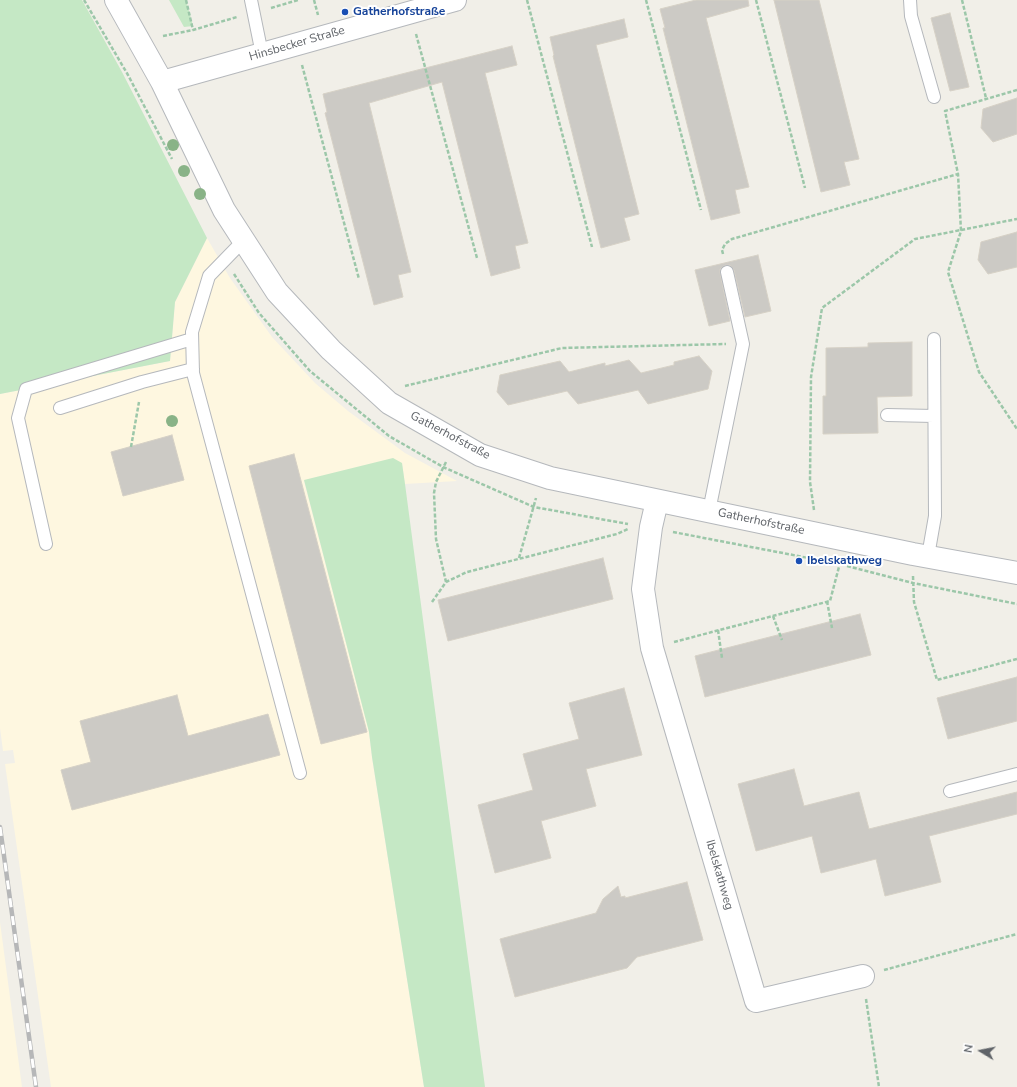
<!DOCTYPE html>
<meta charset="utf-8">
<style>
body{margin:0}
#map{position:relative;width:1017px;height:1087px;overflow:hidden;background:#f1efe8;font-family:"Nunito Sans",sans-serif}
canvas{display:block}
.north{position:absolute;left:961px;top:1031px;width:40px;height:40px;-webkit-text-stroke:3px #fff;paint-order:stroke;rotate:280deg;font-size:11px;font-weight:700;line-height:16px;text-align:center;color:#5f6368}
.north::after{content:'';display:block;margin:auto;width:14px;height:18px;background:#5f6368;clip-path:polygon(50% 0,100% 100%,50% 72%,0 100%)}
</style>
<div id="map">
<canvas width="1017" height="1087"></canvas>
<div class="north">N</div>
</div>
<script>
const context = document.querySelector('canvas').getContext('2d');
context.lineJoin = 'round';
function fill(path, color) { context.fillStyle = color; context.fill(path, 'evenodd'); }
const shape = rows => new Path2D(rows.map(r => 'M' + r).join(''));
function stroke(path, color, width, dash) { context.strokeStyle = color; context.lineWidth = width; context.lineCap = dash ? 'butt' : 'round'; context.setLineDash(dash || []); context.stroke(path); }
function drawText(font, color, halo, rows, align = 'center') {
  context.font = font + ' "Nunito Sans",sans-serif'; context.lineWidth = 4; context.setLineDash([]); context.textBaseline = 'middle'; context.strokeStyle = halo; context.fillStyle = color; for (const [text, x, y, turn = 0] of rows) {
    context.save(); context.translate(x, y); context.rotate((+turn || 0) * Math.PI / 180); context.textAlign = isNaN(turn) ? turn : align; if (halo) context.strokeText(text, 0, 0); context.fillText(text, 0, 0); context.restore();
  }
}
const commercial = shape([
 [207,238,230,278,272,337,315,383,348,411,405,453,457,481,405,484,402,463,304,481,369,732,372,758,424,1087,51,1087,5,764,15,763,13,750,3,751,0,728,0,394,170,361,175,302],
 [0,922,22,1087,0,1087]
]);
const green = shape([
 [0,0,82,0,122,72,207,238,175,302,170,361,0,394],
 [169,0,186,0,193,26,184,27],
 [393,458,402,463,405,484,485,1087,424,1087,372,757,369,732,304,480]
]);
const building = shape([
 [696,0,748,0,749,6,706,18,749,187,735,190,740,213,711,220,663,28,665,28,660,9,696,0],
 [774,0,819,0,859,159,844,162,850,185,821,192,774,0],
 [950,13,969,87,950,91,931,18,950,13],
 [624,19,628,37,596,45,639,214,624,218,630,240,601,248,553,56,554,55,550,37,624,19],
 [512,46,517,65,485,73,528,243,515,246,520,268,491,276,442,82,369,103,411,272,398,275,403,297,374,305,325,113,327,112,323,94,512,46],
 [1017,98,1017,134,993,142,981,128,983,109,1017,98],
 [1017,232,1017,267,988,274,978,260,981,242,1017,232],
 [758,255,771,311,745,317,734,270,730,265,725,265,720,269,720,273,730,321,709,326,695,270,758,255],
 [912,342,912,396,877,397,878,433,823,434,823,396,826,396,826,348,868,347,868,343,912,342],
 [699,356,712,371,708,389,648,404,638,390,578,404,567,391,508,405,497,392,500,375,560,361,569,372,605,363,605,366,629,360,641,373,674,365,674,362,699,356],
 [172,435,184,480,123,496,111,452,172,435],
 [294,454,367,732,321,744,249,466,294,454],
 [603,558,613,599,448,641,438,600,603,558],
 [860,614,871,655,705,697,695,656,860,614],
 [1017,677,1017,721,948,739,937,698,1017,677],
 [624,688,642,755,586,769,596,806,541,821,551,858,495,873,478,805,533,790,523,754,579,739,569,703,624,688],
 [177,695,188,736,268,714,280,755,72,810,61,770,91,762,80,721,177,695],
 [794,769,804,806,859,792,869,829,1017,792,1017,814,929,836,941,882,885,896,876,859,821,873,812,836,756,851,738,784,794,769],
 [687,882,703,940,637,957,627,968,515,997,500,939,596,913,603,899,618,886,621,897,625,896,625,898,687,882]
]);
const path = shape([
 [84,0,128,75,172,159],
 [186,0,193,30],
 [314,0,318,15],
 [527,0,592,247],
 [646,0,701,210],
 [756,0,805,188],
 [962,0,986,98],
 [271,8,298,0],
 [416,34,477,258],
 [163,36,193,30,237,17],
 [302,65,359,279],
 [1017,90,945,111,958,174,961,231,948,272,979,372,1017,429],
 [723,254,722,250,725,244,732,239,958,174],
 [234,274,259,313,310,371,389,436,443,467,534,507,628,524],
 [405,386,562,348,726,344],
 [131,447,139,402],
 [446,462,436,482,434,493,436,539,446,582],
 [814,510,810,482,811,377,822,308,915,239,1017,219],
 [673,532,819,560],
 [519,558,536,498],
 [847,566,913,583,1017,604],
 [913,576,914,602,937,680,1017,659],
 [827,601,832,628],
 [432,602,446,582,467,572,617,534,628,529],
 [773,616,782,640],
 [718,630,722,658],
 [674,642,830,601,840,563],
 [884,970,1017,934],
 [866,999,879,1087]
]);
const service = shape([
 [251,0,262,54],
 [910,0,911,16,934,97],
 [244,240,209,276,192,332,193,373,300,773],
 [60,408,142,382,193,369],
 [887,415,934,416],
 [709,511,743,344,727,272],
 [46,544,18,418,26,389,192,339],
 [928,556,935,516,934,339],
 [950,791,1017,774]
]);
const minor = shape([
 [116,0,162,82,224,210,277,292,331,350,389,403,480,455,550,478,913,554,1017,573],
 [162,82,455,0],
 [657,501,651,527,643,589,652,648,756,1001,863,976]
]);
const rail = shape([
 [0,827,36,1087]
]);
const trees = [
 [173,145],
 [184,171],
 [200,194],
 [172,421]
];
const markers = [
 [345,12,4,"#1a4fb4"],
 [799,561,4,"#1a4fb4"]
];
const transitNames = [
 ["Gatherhofstraße",353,12],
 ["Ibelskathweg",807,561]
];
const streetNames = [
 ["Hinsbecker Straße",297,44,-16],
 ["Gatherhofstraße",450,436,28],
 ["Gatherhofstraße",761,522,12],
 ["Ibelskathweg",719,875,74]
];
fill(commercial, '#fef7e0');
fill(green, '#c5e8c5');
fill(building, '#cccac5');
stroke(building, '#d6d1c6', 1);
stroke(service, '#b5b8bc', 14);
stroke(minor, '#b5b8bc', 24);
stroke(path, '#9cc7a9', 2.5, [4, 2]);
stroke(service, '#fff', 12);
stroke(minor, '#fff', 22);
stroke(rail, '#b6b7b8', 4.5);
stroke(rail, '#fff', 3, [9]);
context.fillStyle = '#89b387';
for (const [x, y] of trees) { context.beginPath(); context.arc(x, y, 6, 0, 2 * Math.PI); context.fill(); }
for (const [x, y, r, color] of markers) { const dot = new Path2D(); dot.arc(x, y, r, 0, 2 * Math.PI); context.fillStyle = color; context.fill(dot); stroke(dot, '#fff', 1.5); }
drawText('bold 12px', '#164399', '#fff', transitNames, 'left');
drawText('12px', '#5f6368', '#fff', streetNames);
</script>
